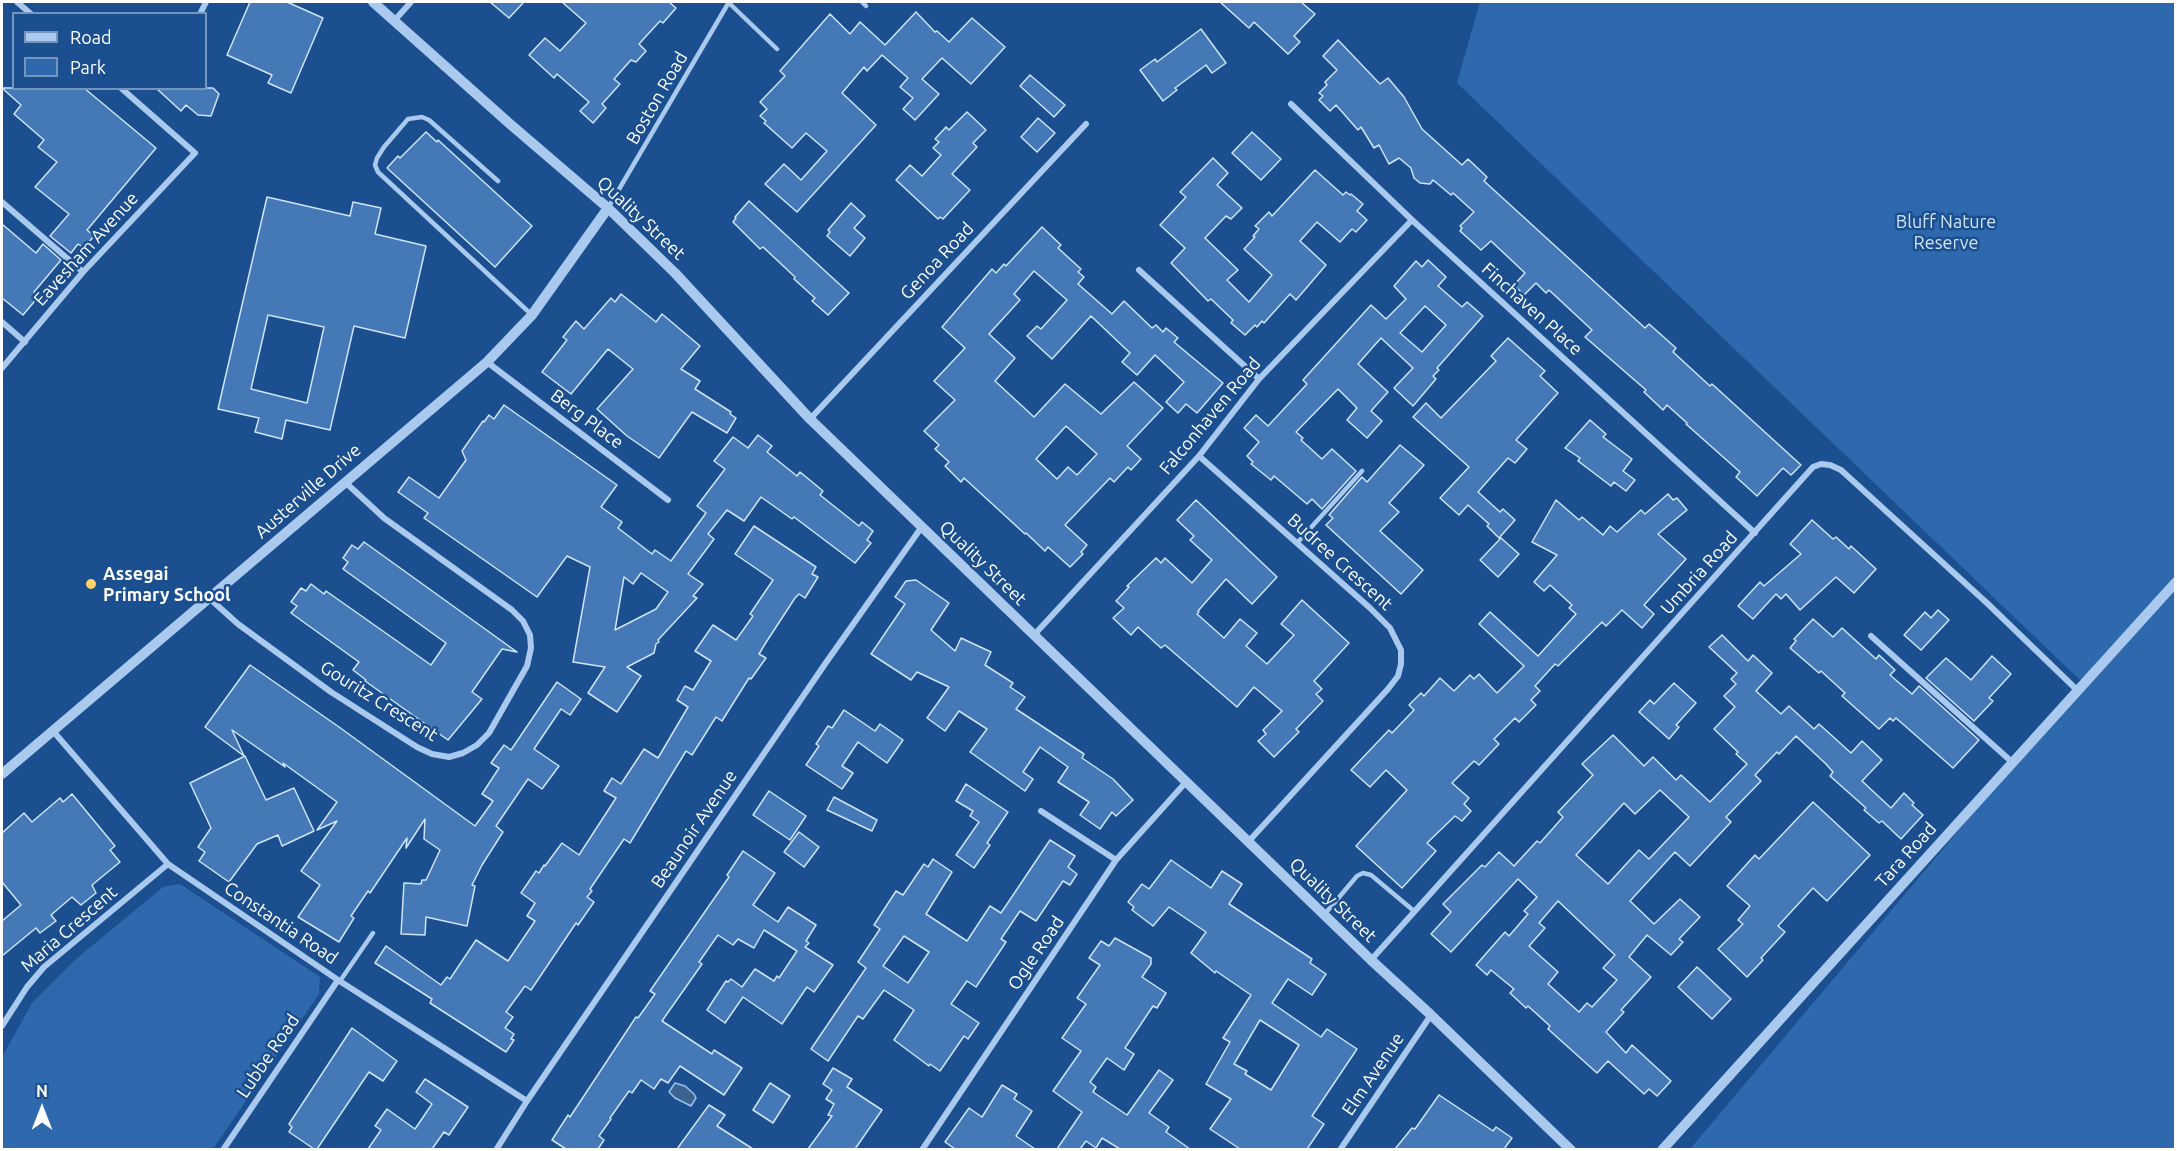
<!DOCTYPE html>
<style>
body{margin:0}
#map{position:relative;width:2177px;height:1151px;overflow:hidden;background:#1b4f8f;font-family:Ubuntu,sans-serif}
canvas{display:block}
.frame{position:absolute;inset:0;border:3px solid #fff;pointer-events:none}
.legend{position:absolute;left:12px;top:12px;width:195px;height:78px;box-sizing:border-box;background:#1b4f8f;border:2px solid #7695bc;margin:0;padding:8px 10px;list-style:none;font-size:18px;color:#fff}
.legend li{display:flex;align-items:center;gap:12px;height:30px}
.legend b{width:30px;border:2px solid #7695bc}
.north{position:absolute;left:12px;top:1079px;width:60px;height:60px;-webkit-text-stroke:4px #1b4f8f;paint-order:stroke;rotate:0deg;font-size:16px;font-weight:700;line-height:24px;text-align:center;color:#fff}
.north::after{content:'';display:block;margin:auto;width:21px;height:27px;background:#fff;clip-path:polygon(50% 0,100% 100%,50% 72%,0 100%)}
</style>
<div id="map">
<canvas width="2177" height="1151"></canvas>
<div class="frame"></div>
<ul class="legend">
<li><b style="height:8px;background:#a9c9ee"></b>Road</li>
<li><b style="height:16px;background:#2e69ad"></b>Park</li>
</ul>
<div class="north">N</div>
</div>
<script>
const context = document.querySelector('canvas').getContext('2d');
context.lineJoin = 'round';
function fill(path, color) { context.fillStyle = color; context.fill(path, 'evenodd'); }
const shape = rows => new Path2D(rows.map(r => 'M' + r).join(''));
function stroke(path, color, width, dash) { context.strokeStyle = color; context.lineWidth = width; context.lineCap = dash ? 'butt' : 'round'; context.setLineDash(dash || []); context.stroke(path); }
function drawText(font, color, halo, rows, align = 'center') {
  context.font = font + ' Ubuntu,sans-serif'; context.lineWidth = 5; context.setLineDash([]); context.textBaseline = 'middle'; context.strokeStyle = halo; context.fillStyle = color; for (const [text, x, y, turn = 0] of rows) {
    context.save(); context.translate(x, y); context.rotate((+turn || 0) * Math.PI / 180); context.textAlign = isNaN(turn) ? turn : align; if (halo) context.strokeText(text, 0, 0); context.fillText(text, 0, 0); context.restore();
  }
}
const green = shape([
 [1480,2,2175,2,2175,1149,1690,1149,2083,683,1457,83],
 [180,884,320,977,319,994,213,1149,2,1149,2,1057,32,1003,76,959,163,887]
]);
const water = shape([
 [675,1083,685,1086,694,1094,696,1098,691,1106,675,1098,669,1092,675,1083]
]);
const building = shape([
 [250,2,287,2,323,18,291,93,268,83,272,75,227,55,250,2],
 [490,2,524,2,509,18,490,2],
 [562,2,669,2,676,8,663,23,660,21,639,44,646,51,636,62,631,60,614,79,620,84,602,104,606,108,593,123,580,111,589,102,557,74,554,78,529,55,545,38,560,51,586,23,562,2],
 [1220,2,1301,2,1315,14,1294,36,1300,42,1288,54,1254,22,1249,28,1220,2],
 [916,12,935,32,937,31,949,42,972,18,1005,47,971,84,942,58,922,79,939,94,915,120,903,109,913,98,900,87,908,78,882,55,867,71,864,67,842,93,876,125,797,212,765,184,784,164,801,180,827,151,806,133,792,148,764,123,766,121,760,116,767,109,760,102,785,76,780,71,830,14,850,34,860,22,885,45,916,12],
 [1201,29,1226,63,1212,73,1206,65,1175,88,1177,90,1163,101,1140,70,1155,59,1157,62,1201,29],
 [1338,40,1380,84,1388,78,1404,97,1422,129,1462,165,1468,159,1487,177,1484,181,1645,328,1649,324,1676,348,1673,352,1710,386,1712,384,1801,465,1791,475,1783,468,1757,496,1736,477,1740,472,1686,424,1687,423,1667,405,1663,410,1644,392,1646,390,1585,337,1592,330,1549,290,1546,293,1536,283,1524,295,1514,285,1525,273,1491,241,1481,250,1460,231,1462,228,1460,226,1474,212,1453,193,1451,195,1433,180,1430,184,1420,183,1414,178,1411,168,1399,158,1389,164,1379,145,1374,148,1361,127,1358,130,1336,105,1330,111,1319,100,1323,96,1319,93,1327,85,1325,82,1337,70,1323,56,1338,40],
 [1030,75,1065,105,1054,117,1020,86,1030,75],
 [2,88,84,88,156,148,87,230,94,236,84,248,78,244,71,253,50,236,69,214,35,187,57,162,38,147,44,140,14,114,21,105,2,88],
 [156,88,213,88,219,94,211,116,198,115,186,105,181,111,156,88],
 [967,112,986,130,973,143,977,147,952,174,970,190,943,219,940,217,938,219,896,180,910,165,922,176,941,155,933,148,939,142,935,139,946,127,949,130,967,112],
 [1038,118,1055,133,1037,152,1021,137,1038,118],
 [426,132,437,142,438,140,532,226,495,267,387,168,398,156,400,158,426,132],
 [1252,132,1281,159,1261,180,1232,153,1252,132],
 [1213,158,1228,173,1217,185,1242,208,1231,219,1226,216,1205,238,1238,270,1227,280,1249,302,1272,275,1244,249,1255,237,1253,236,1259,229,1255,226,1269,212,1272,216,1315,170,1343,195,1346,192,1350,195,1351,194,1363,204,1357,211,1367,220,1356,232,1352,229,1340,242,1317,222,1300,241,1326,265,1296,300,1290,294,1264,323,1262,321,1257,327,1255,325,1245,335,1231,323,1233,320,1211,299,1208,301,1171,263,1185,248,1160,225,1186,197,1180,192,1213,158],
 [267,197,350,216,353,202,381,208,375,234,426,246,405,338,354,326,330,430,286,420,282,439,255,432,259,418,218,409,267,197],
 [268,315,324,327,307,403,251,389,268,315],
 [749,201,849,293,828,315,812,301,815,298,794,279,795,277,763,247,760,249,733,222,736,218,735,217,749,201],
 [851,203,865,216,854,228,865,238,850,256,827,236,830,232,828,230,851,203],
 [2,224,36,253,43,244,61,260,34,292,39,296,23,315,2,298,2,224],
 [1042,227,1061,245,1058,248,1081,269,1078,272,1084,277,1078,284,1112,314,1124,301,1152,328,1156,325,1163,332,1166,328,1178,338,1174,342,1223,383,1197,413,1186,404,1178,413,1166,402,1184,382,1155,355,1137,375,1122,362,1130,353,1091,316,1052,359,1027,336,1037,326,1041,329,1067,300,1034,271,1014,294,1020,300,989,334,1015,358,995,381,1034,417,1065,384,1101,414,1134,382,1163,408,1127,446,1141,459,1131,470,1128,467,1114,482,1110,478,1065,525,1087,545,1081,552,1083,554,1070,567,1048,547,1045,551,1026,533,1025,534,964,478,961,482,945,466,949,462,935,449,939,445,924,431,955,400,934,381,965,348,942,327,992,269,996,273,1004,264,1006,266,1042,227],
 [1066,426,1097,454,1077,475,1068,467,1057,479,1036,459,1066,426],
 [1428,260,1446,277,1438,286,1462,307,1467,302,1483,316,1437,368,1439,370,1433,376,1436,379,1413,406,1394,388,1413,368,1381,338,1358,364,1388,392,1371,411,1382,421,1367,438,1347,420,1357,408,1338,389,1296,432,1303,438,1301,440,1322,459,1332,449,1356,471,1322,509,1312,499,1307,504,1274,476,1271,480,1251,464,1253,462,1247,456,1259,442,1244,428,1256,415,1268,426,1307,384,1303,380,1371,305,1386,319,1406,299,1394,286,1416,261,1422,267,1428,260],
 [1425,306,1446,325,1422,352,1400,333,1425,306],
 [621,294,656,322,662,314,700,346,681,369,700,381,695,389,731,412,730,414,736,418,727,433,692,412,659,458,627,436,597,409,633,369,608,349,571,394,542,372,567,340,563,337,576,321,584,329,611,298,615,302,621,294],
 [1508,338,1545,371,1540,376,1558,393,1516,440,1527,449,1515,463,1508,458,1478,492,1500,512,1503,509,1515,520,1499,538,1487,526,1489,524,1468,505,1459,515,1440,498,1469,467,1413,417,1426,403,1441,418,1496,361,1491,356,1508,338],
 [504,405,617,485,601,507,622,522,618,528,652,554,655,550,671,561,706,513,697,506,725,469,714,461,733,437,748,448,758,435,772,446,767,452,797,476,800,472,823,491,820,495,859,526,862,522,873,531,867,540,871,543,855,563,794,517,792,519,761,497,744,521,727,510,708,534,714,539,688,574,703,584,693,596,697,598,658,640,659,642,656,644,654,653,627,667,641,676,617,712,588,693,605,667,573,662,590,567,567,556,537,597,424,518,428,513,398,492,409,477,439,498,466,460,462,451,483,421,484,422,489,415,494,419,504,405],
 [641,573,668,592,656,609,615,630,624,577,633,584,641,573],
 [1590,420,1606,434,1603,437,1632,459,1623,471,1635,480,1626,491,1614,482,1611,486,1578,461,1580,458,1565,448,1590,420],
 [1400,445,1424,465,1389,503,1399,512,1380,531,1423,570,1401,594,1326,525,1333,518,1329,515,1362,477,1367,482,1400,445],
 [1668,494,1673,500,1677,498,1687,510,1658,534,1686,559,1644,605,1654,614,1642,628,1622,610,1606,626,1602,622,1558,666,1555,664,1535,686,1540,691,1531,700,1536,705,1519,722,1515,718,1494,739,1499,744,1479,765,1474,761,1452,783,1469,798,1464,804,1471,811,1462,821,1455,816,1427,843,1436,851,1402,888,1356,846,1407,790,1386,770,1370,787,1351,770,1389,730,1392,733,1414,710,1409,705,1421,693,1424,696,1440,678,1454,691,1470,675,1474,679,1479,674,1497,693,1524,666,1479,624,1490,612,1538,656,1576,614,1569,608,1572,605,1550,585,1544,591,1534,582,1557,555,1532,542,1556,500,1579,520,1582,517,1603,535,1610,526,1617,532,1641,510,1645,514,1668,494],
 [1196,500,1277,577,1252,604,1226,579,1198,611,1199,612,1197,614,1224,638,1240,619,1257,633,1246,646,1267,664,1294,635,1281,624,1302,600,1349,643,1314,681,1322,689,1316,694,1323,701,1296,729,1299,732,1274,757,1258,741,1266,734,1263,730,1282,711,1254,687,1237,707,1165,645,1161,648,1138,627,1131,635,1113,618,1124,608,1116,601,1129,587,1127,586,1156,558,1161,563,1165,558,1192,583,1210,562,1212,560,1190,540,1194,536,1177,520,1196,500],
 [1812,520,1833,539,1836,537,1849,549,1851,546,1876,569,1854,593,1836,577,1800,610,1786,594,1781,599,1776,594,1753,619,1738,606,1760,582,1764,586,1801,554,1790,544,1812,520],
 [754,526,816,567,812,574,818,577,805,598,799,594,795,598,765,644,759,654,766,658,751,679,749,678,722,721,716,717,692,755,686,751,630,843,624,839,590,889,592,891,587,897,594,902,578,925,576,923,531,990,525,986,506,1012,513,1017,505,1028,514,1034,511,1039,514,1040,506,1052,430,1003,432,999,375,963,386,946,441,985,447,977,450,979,476,940,508,961,535,921,527,916,535,903,521,893,536,871,539,873,544,865,545,866,562,843,579,855,616,798,604,791,612,778,621,784,644,749,658,758,688,707,677,700,685,686,693,690,711,661,695,651,713,625,736,640,753,616,750,614,773,580,735,554,754,526],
 [1501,538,1519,554,1498,577,1480,560,1501,538],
 [364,542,517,652,502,649,472,692,482,699,448,740,365,681,366,680,353,670,359,662,291,613,297,606,291,602,301,588,306,591,311,584,324,594,326,591,431,665,446,643,343,569,348,562,343,558,352,545,358,549,364,542],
 [916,580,949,603,931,630,955,651,961,638,991,652,985,665,1013,683,1010,687,1025,697,1016,709,1084,754,1082,758,1113,779,1133,800,1116,816,1112,812,1100,829,1080,815,1089,802,1058,782,1068,767,1040,747,1023,772,1033,779,1025,791,970,752,987,729,959,711,945,731,927,718,949,687,917,672,911,680,871,654,905,604,895,597,906,581,916,580],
 [1938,610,1949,620,1921,650,1904,635,1925,612,1931,618,1938,610],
 [1813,619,1833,637,1842,628,1876,659,1879,655,1895,670,1890,675,1912,694,1919,686,1979,740,1953,768,1896,718,1893,721,1890,718,1879,729,1842,696,1845,693,1821,671,1819,673,1790,648,1796,641,1794,639,1813,619],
 [1722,635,1748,661,1753,655,1772,673,1756,691,1781,714,1789,706,1814,729,1819,724,1851,753,1862,741,1882,760,1862,781,1891,808,1904,793,1914,803,1912,805,1923,815,1901,839,1882,821,1879,823,1864,810,1866,808,1830,776,1833,772,1826,764,1796,736,1779,754,1777,752,1755,775,1761,781,1726,817,1731,822,1690,866,1675,852,1630,901,1654,924,1680,899,1700,917,1679,939,1683,942,1671,955,1647,935,1629,957,1651,977,1621,1010,1624,1012,1606,1032,1626,1053,1632,1045,1671,1081,1657,1096,1649,1089,1644,1094,1608,1061,1597,1073,1548,1029,1550,1026,1528,1006,1526,1008,1510,993,1514,989,1491,970,1487,975,1476,965,1505,932,1509,936,1528,914,1524,911,1537,897,1518,879,1451,952,1431,934,1451,912,1443,904,1482,865,1485,867,1499,852,1514,866,1537,841,1540,843,1563,817,1558,812,1593,775,1582,764,1613,735,1644,766,1653,757,1676,780,1681,775,1710,802,1747,764,1736,754,1738,752,1714,729,1735,707,1724,696,1736,684,1731,679,1737,673,1709,647,1722,635],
 [1660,790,1689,817,1649,859,1639,850,1608,884,1576,855,1624,803,1635,814,1660,790],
 [1558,901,1615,955,1603,968,1617,980,1592,1007,1587,1003,1579,1012,1548,984,1558,972,1529,946,1545,928,1539,923,1558,901],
 [1992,656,2011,674,1989,698,1993,701,1974,721,1926,678,1946,658,1971,680,1992,656],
 [250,665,339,727,475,826,493,801,482,794,499,768,491,763,504,745,511,750,557,682,581,699,570,715,561,709,534,749,559,766,542,789,528,779,496,826,503,832,482,865,472,885,475,886,467,926,426,917,425,935,401,934,404,883,421,884,422,880,426,880,440,850,424,839,425,819,406,848,407,838,370,893,368,891,351,916,354,918,339,942,298,917,320,885,301,871,337,821,317,830,337,802,283,763,285,767,232,730,244,756,205,727,250,665],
 [1674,683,1696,703,1676,725,1679,727,1669,739,1639,712,1650,700,1654,704,1674,683],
 [844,710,875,731,880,724,903,740,887,763,858,742,842,766,853,773,842,789,806,765,819,746,816,744,828,726,832,728,844,710],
 [245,756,266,800,294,788,314,831,282,846,278,835,257,844,229,882,199,861,205,852,198,847,211,828,190,783,245,756],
 [966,784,1008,812,987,843,990,845,974,868,956,855,979,822,970,816,973,811,956,801,966,784],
 [769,791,806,816,790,840,753,815,769,791],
 [72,794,115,846,110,850,120,862,92,885,96,893,81,905,72,897,51,915,56,921,40,933,36,928,2,956,2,921,21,905,2,882,2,833,24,813,32,822,60,798,63,802,72,794],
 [834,797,877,820,872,831,827,810,834,797],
 [1813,802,1870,855,1827,901,1813,888,1778,926,1785,932,1761,958,1763,960,1747,977,1718,949,1743,924,1738,920,1750,906,1727,886,1755,855,1759,859,1813,802],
 [799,832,819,847,804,867,784,852,799,832],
 [1050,840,1075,856,1068,867,1077,874,1070,885,1063,881,1036,921,1020,911,1001,939,1006,942,976,987,967,981,951,1004,979,1023,968,1039,964,1036,940,1071,930,1064,929,1066,894,1040,914,1010,884,990,863,1019,858,1016,828,1061,811,1049,866,968,858,962,880,929,874,925,896,891,903,895,924,864,928,867,933,859,952,872,926,914,967,941,990,906,1001,913,1050,840],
 [904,936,929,952,908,983,883,966,904,936],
 [743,851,775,873,753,905,778,922,788,907,816,925,806,941,809,943,805,947,833,965,814,992,807,987,782,1024,743,997,725,1023,707,1010,726,981,728,982,731,979,742,987,755,969,774,981,777,976,779,978,797,951,764,930,754,948,738,939,733,945,718,935,699,962,702,964,662,1021,712,1054,714,1050,742,1068,724,1095,680,1066,668,1083,661,1079,654,1089,641,1080,632,1093,629,1091,610,1118,611,1119,599,1136,604,1140,598,1149,566,1149,552,1140,568,1115,570,1117,636,1017,638,1018,655,994,650,991,729,877,727,875,743,851],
 [1171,860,1211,888,1222,871,1242,884,1229,904,1312,959,1310,963,1326,974,1312,995,1288,979,1272,1003,1321,1037,1327,1029,1357,1049,1312,1116,1324,1124,1307,1149,1240,1149,1210,1129,1231,1099,1206,1084,1230,1042,1223,1038,1251,995,1216,971,1215,973,1191,953,1206,932,1169,907,1153,926,1132,910,1134,907,1128,902,1142,884,1149,889,1171,860],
 [1260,1020,1299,1045,1271,1090,1245,1074,1247,1071,1234,1064,1260,1020],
 [1115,938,1151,958,1151,964,1142,977,1166,993,1157,1008,1153,1006,1125,1048,1134,1054,1124,1070,1107,1058,1090,1082,1096,1087,1093,1092,1127,1115,1159,1070,1173,1080,1149,1113,1169,1127,1166,1132,1190,1149,1120,1149,1102,1138,1096,1148,1086,1141,1080,1149,1057,1149,1082,1112,1053,1091,1081,1051,1062,1038,1086,1004,1077,998,1100,965,1089,958,1101,941,1109,946,1115,938],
 [1697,967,1731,999,1712,1019,1678,987,1697,967],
 [352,1028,397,1061,383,1081,369,1072,317,1149,314,1149,289,1132,292,1127,289,1124,352,1028],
 [833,1068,852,1079,847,1087,882,1110,855,1149,808,1149,832,1116,828,1115,834,1104,826,1099,832,1090,823,1084,833,1068],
 [425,1079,468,1107,449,1135,444,1132,432,1149,368,1149,381,1130,375,1126,387,1109,415,1129,432,1104,416,1092,425,1079],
 [770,1083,790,1096,773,1123,753,1110,770,1083],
 [1002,1085,1017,1094,1014,1099,1032,1111,1016,1136,1035,1149,955,1149,945,1142,969,1108,982,1117,1002,1085],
 [1439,1095,1493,1131,1496,1127,1512,1138,1504,1149,1395,1149,1412,1128,1415,1129,1439,1095],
 [709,1105,725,1115,717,1126,753,1149,677,1149,709,1105]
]);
const service = shape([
 [728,2,777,49],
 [862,2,866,6],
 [498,181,429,120,422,117,408,119,384,147,377,158,375,165,378,172,532,315],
 [608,208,729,2],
 [1297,543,1362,471],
 [1324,915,1357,876,1363,873,1371,875,1414,911],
 [340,981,373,933]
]);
const minor = shape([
 [17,2,31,14],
 [200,14,206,2],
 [394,21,411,2],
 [1291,104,1412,220,1755,533],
 [2,202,83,272],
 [1139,270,1259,379],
 [2,322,25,342],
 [487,362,668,500],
 [2,368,83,272,195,153,121,88],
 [810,419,1086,124],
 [1199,456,1370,608,1390,628,1401,650,1401,664,1398,676,1388,689,1249,841],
 [208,597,238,624,331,692,417,747,432,754,449,757,463,753,477,745,489,733,527,666,531,648,530,635,523,621,512,610,384,518,345,482],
 [1034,635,1199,456,1259,379,1412,220],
 [1871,636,2012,762],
 [53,731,168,864,338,980,527,1101],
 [1041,811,1116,860],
 [1371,960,1804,477,1813,467,1821,464,1830,465,1841,470,1988,604,2077,690],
 [2,1026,27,987,44,967,168,864],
 [223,1150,338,980],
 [496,1150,527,1101,825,664,921,528],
 [922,1150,1116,860,1186,782],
 [1340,1150,1431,1015]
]);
const tertiary = shape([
 [373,2,510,124,608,208,675,273,810,419,1371,960,1431,1015,1571,1150],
 [2,774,487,362,532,315,608,208],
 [1662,1150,2176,582]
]);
const markers = [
 [91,584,6,"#ffd166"]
];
const streetNames = [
 ["Boston Road",657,98,-60],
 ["Quality Street",641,218,43],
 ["Eavesham Avenue",86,249,-48],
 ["Genoa Road",937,261,-47],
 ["Finchaven Place",1532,309,42],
 ["Falconhaven Road",1210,416,-50],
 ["Berg Place",587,419,37],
 ["Austerville Drive",308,491,-41],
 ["Budree Crescent",1340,562,42],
 ["Quality Street",983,563,44],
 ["Umbria Road",1699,573,-48],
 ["Gouritz Crescent",379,701,32],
 ["Beaunoir Avenue",694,829,-56],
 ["Tara Road",1906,855,-48],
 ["Quality Street",1333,900,44],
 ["Constantia Road",281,923,34],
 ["Maria Crescent",69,929,-41],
 ["Ogle Road",1036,953,-56],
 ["Lubbe Road",268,1056,-56],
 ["Elm Avenue",1373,1074,-56]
];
const parkNames = [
 ["Bluff Nature",1946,222],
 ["Reserve",1946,243]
];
const poiNames = [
 ["Assegai",103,574],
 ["Primary School",103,595]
];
fill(green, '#2e69ad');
fill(water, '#3c6290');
stroke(water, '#9cc4f0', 1.5);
fill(building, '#4478b7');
stroke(building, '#cfe3fa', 1.5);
stroke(service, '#a9c9ee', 4.5);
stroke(minor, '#a9c9ee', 6);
stroke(tertiary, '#a9c9ee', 10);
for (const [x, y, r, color] of markers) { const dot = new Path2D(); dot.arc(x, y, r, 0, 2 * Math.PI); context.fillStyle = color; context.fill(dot); stroke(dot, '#1b4f8f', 2); }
drawText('18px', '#fff', '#1b4f8f', streetNames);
drawText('18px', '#cfe3fa', '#1b4f8f', parkNames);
drawText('bold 18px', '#fff', '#1b4f8f', poiNames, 'left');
</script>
